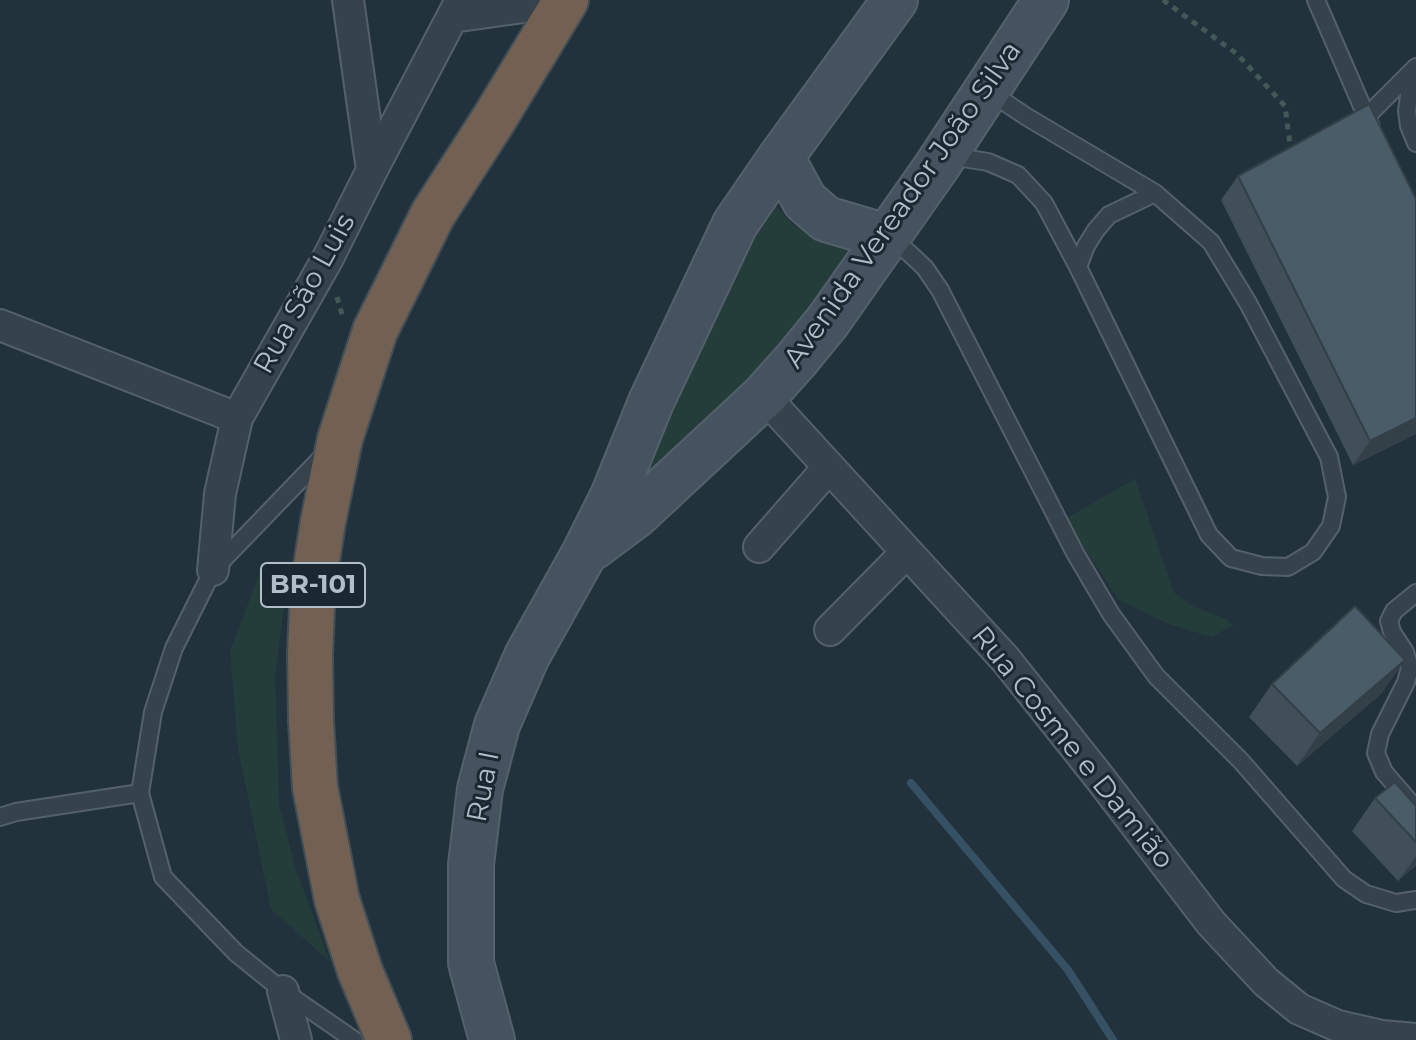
<!DOCTYPE html>
<meta charset="utf-8">
<style>
body{margin:0}
canvas{display:block;background:#22323c}
</style>
<canvas width="1416" height="1040"></canvas>
<script>
const context = document.querySelector('canvas').getContext('2d');
context.lineJoin = 'round';
function fill(path, color) { context.fillStyle = color; context.fill(path, 'evenodd'); }
const shape = rows => new Path2D(rows.map(r => 'M' + r).join(''));
function stroke(path, color, width, dash) { context.strokeStyle = color; context.lineWidth = width; context.lineCap = dash ? 'butt' : 'round'; context.setLineDash(dash || []); context.stroke(path); }
function drawText(font, color, halo, rows, align = 'center') {
  context.font = font + ' Montserrat,sans-serif'; context.lineWidth = 6; context.setLineDash([]); context.textBaseline = 'middle'; context.strokeStyle = halo; context.fillStyle = color; for (const [text, x, y, turn = 0] of rows) {
    context.save(); context.translate(x, y); context.rotate((+turn || 0) * Math.PI / 180); context.textAlign = isNaN(turn) ? turn : align; if (halo) context.strokeText(text, 0, 0); context.fillText(text, 0, 0); context.restore();
  }
}
const green = shape([
 [772,201,791,223,827,244,859,253,775,364,645,479,680,385,741,241],
 [1135,479,1174,593,1194,607,1226,619,1233,625,1212,637,1169,624,1119,600,1065,519],
 [267,561,289,568,275,676,279,805,296,870,330,962,271,909,238,748,230,651,260,573]
]);
const stream = shape([
 [911,783,1068,970,1113,1040]
]);
const path = shape([
 [1163,0,1237,54,1285,106,1291,152],
 [337,297,343,318]
]);
const lane = shape([
 [1316,0,1371,127],
 [1416,67,1412,71,1407,111,1409,126,1416,143],
 [1366,117,1412,71],
 [950,162,963,158,988,162,1018,175,1044,203,1078,267,1209,535,1231,558,1262,566,1288,567,1313,552,1331,526,1337,497,1329,457,1248,303,1211,242,1155,193,1027,117,988,91],
 [890,239,908,252,925,268,940,290,1075,553,1111,614,1156,676,1241,761,1344,879,1366,894,1396,903,1416,900],
 [1078,267,1086,246,1096,230,1109,215,1155,193],
 [325,454,213,570,174,648,153,712,140,793,163,877,236,953,283,991,354,1040],
 [1416,593,1394,611,1389,621,1392,632,1405,652,1410,668,1406,682,1380,734,1376,753,1384,772,1416,809],
 [0,817,16,812,140,793]
]);
const street = shape([
 [348,0,372,170],
 [452,17,566,1],
 [0,325,237,418],
 [764,396,1006,660,1099,777,1211,923,1266,982,1299,1009,1338,1026,1382,1036,1416,1039],
 [759,547,829,467],
 [213,570,220,494,237,418,328,258,372,170,461,0],
 [830,630,907,552],
 [283,991,296,1040]
]);
const secondary = shape([
 [781,157,805,201,826,219,887,237],
 [593,547,636,515,764,396,797,359,828,321,937,166,1046,0],
 [492,1040,471,963,471,865,480,789,497,725,527,656,584,554,613,496,651,402,735,224,781,157,895,0]
]);
const highway = shape([
 [389,1040,360,971,337,900,315,787,311,721,310,654,313,586,323,522,340,439,375,331,433,214,494,119,566,0]
]);
const wall = shape([
 [1238,176,1416,199,1416,434,1353,465,1221,200],
 [1272,684,1382,693,1297,766,1249,717],
 [1375,798,1416,806,1416,865,1398,881,1352,831]
]);
const shadedWall = shape([
 [1416,418,1416,434,1353,465,1370,441],
 [1405,660,1382,693,1297,766,1320,733],
 [1416,856,1416,865,1398,881]
]);
const building = shape([
 [1369,104,1416,199,1416,418,1370,441,1238,176,1369,104],
 [1355,606,1405,660,1320,733,1272,684,1355,606],
 [1395,782,1416,806,1416,842,1375,798,1395,782]
]);
const shields = [
 [313,585,104]
];
const shieldNames = [
 ["BR-101",313,585]
];
const streetNames = [
 ["Avenida Vereador João Silva",903,205,-55],
 ["Rua São Luis",305,294,-61],
 ["Rua Cosme e Damião",1072,748,51],
 ["Rua I",484,787,-79]
];
fill(green, '#243d3b');
stroke(stream, '#355163', 8);
stroke(lane, '#54616a', 20);
stroke(street, '#54616a', 34);
stroke(secondary, '#54616a', 48);
stroke(highway, '#414e57', 48);
stroke(path, '#425957', 5, [6, 6]);
stroke(lane, '#36434c', 16);
stroke(street, '#36434c', 30);
stroke(secondary, '#44535f', 44);
stroke(highway, '#726053', 44);
fill(wall, '#404f59');
fill(shadedWall, '#344048');
fill(building, '#4a5c67');
stroke(building, '#344048', 2);
for (const [x, y, w] of shields) { const box = new Path2D(); box.roundRect(x - w / 2, y - 22, w, 44, 6); context.fillStyle = '#1b2831'; context.fill(box); stroke(box, '#b1bec8', 2); }
drawText('bold 26px', '#b1bec8', null, shieldNames);
drawText('28px', '#b1bec8', '#1b2831', streetNames);
</script>
